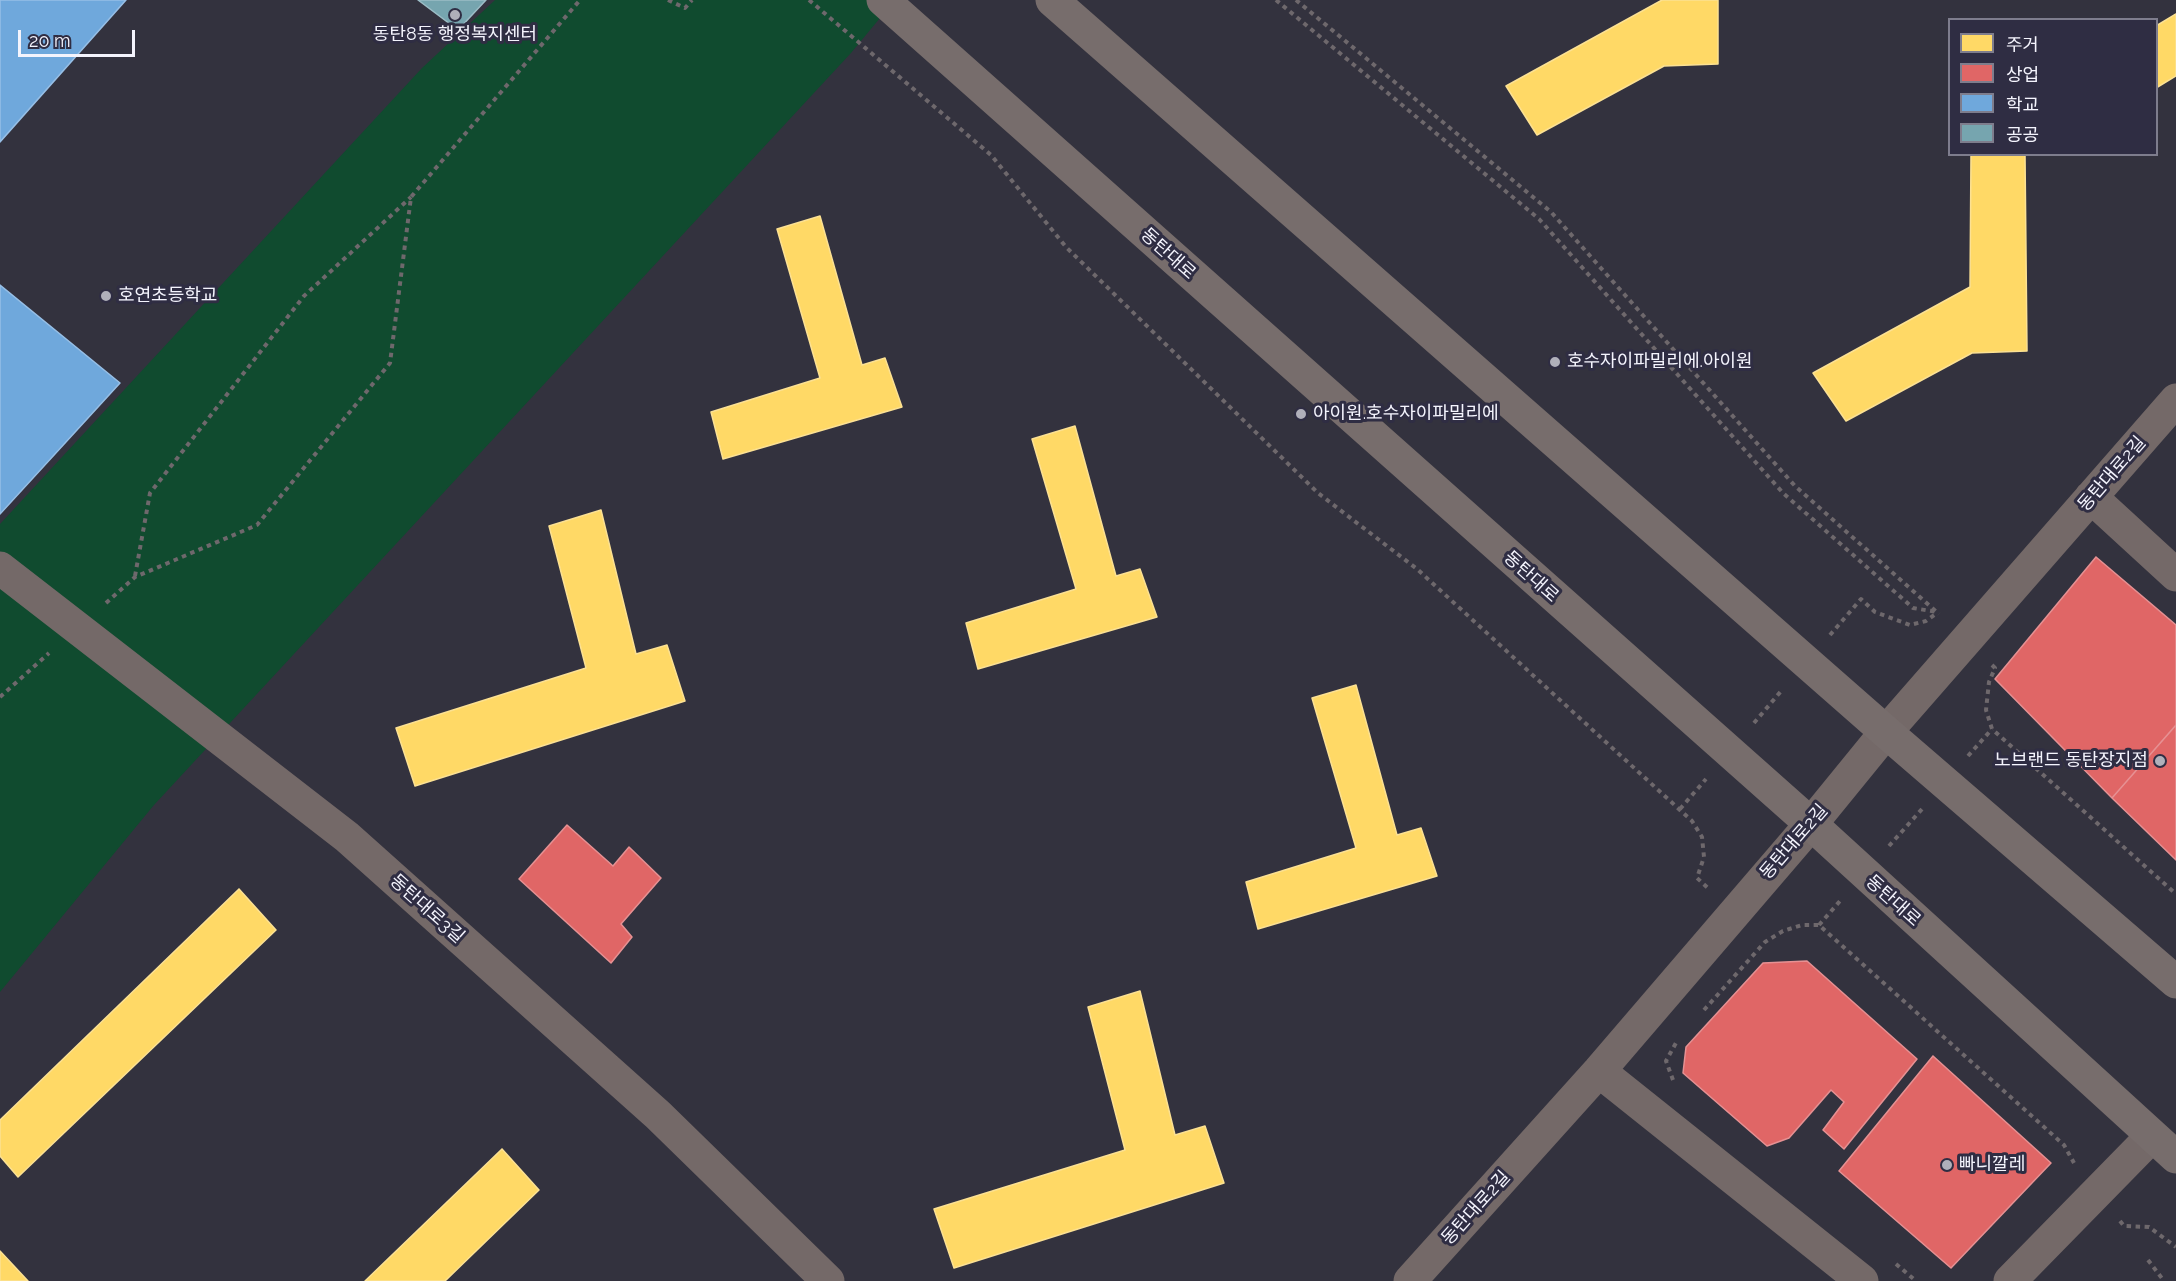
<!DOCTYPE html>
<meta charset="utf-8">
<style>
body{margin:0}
#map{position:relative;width:2176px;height:1281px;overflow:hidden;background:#33323e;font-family:Raleway,"Noto Sans KR",sans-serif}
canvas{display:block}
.legend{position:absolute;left:1948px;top:18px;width:210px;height:138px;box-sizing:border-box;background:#2f2d43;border:2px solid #7e7d8d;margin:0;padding:8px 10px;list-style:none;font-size:18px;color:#f4f4fd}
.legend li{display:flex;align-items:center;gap:12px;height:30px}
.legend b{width:30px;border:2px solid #7e7d8d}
.scale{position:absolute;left:18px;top:30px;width:117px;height:27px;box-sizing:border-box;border:3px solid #f4f4fd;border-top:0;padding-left:8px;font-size:18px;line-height:21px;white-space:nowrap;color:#f4f4fd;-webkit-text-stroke:4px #2f2d43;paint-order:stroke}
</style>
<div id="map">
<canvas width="2176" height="1281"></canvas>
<ul class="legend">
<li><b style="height:16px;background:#ffd966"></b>주거</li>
<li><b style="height:16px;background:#e06666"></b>상업</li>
<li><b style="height:16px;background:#6fa8dc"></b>학교</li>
<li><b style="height:16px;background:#76a5af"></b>공공</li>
</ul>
<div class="scale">20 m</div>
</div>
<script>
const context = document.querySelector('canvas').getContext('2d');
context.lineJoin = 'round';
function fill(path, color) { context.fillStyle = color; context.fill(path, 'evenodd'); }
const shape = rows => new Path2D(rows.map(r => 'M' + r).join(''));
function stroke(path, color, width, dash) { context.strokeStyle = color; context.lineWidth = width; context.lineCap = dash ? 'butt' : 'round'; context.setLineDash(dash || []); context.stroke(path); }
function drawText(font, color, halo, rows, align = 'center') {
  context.font = font + ' Raleway,"Noto Sans KR",sans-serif'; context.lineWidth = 6; context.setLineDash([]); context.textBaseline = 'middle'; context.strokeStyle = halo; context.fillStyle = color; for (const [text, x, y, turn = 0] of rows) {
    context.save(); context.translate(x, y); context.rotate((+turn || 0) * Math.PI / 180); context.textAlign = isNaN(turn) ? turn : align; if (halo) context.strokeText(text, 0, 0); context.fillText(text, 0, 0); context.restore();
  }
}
const green = shape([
 [495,0,895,0,851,53,154,805,0,992,0,524,422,68]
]);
const homes = shape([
 [1662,0,1718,0,1718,64,1664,66,1537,135,1506,86,1662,0],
 [2176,14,2176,76,2156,88,2156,26,2176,14],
 [1971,154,2025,154,2027,351,1972,353,1846,421,1813,373,1970,287,1971,154],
 [820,216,862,365,885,358,902,407,723,459,711,412,820,378,777,229,820,216],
 [1075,426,1116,576,1140,569,1157,617,978,669,966,623,1076,589,1032,439,1075,426],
 [601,510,636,654,667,645,685,701,415,786,396,728,586,668,549,526,601,510],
 [1356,685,1397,835,1421,828,1437,876,1258,929,1246,882,1356,848,1312,698,1356,685],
 [239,889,276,930,18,1177,0,1156,0,1120,239,889],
 [1140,991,1175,1135,1205,1126,1224,1183,954,1268,934,1209,1125,1150,1088,1007,1140,991],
 [502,1149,539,1190,445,1281,365,1281,502,1149],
 [0,1251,28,1281,0,1281,0,1251]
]);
const shops = shape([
 [2096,557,2176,625,2176,725,2112,798,1995,679,2096,557],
 [2176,725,2176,860,2112,798,2176,725],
 [567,825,613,866,629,847,661,878,621,924,632,937,611,963,519,879,567,825],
 [1807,961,1917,1059,1844,1149,1823,1130,1844,1102,1831,1090,1789,1138,1767,1146,1683,1073,1686,1047,1763,963,1807,961],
 [1933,1056,2051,1163,1951,1268,1839,1171,1933,1056]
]);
const schools = shape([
 [0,0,126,0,0,142,0,0],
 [0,285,120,383,0,514,0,285]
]);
const public = shape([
 [418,0,486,0,458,30,418,0]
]);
const path = shape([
 [668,0,685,8,692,0],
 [809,0,991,155,1066,247,1318,493,1417,569,1692,821,1702,837,1704,857,1697,878,1708,888],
 [1276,0,1539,219,1783,493,1913,608,1937,612],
 [1296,0,1551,212,1795,486,1939,614],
 [135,576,150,493,304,296,411,197],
 [106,603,135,577,257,525,390,363,411,197,580,0],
 [1830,635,1861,599,1875,612,1910,625,1926,621,1937,613],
 [1992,665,1995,668,1989,682,1986,710,1992,729,2176,894],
 [0,697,49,653],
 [1754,723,1782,690],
 [1968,756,1992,729],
 [1680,809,1706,779],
 [1889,846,1922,809],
 [1819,925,1840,901],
 [1704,1010,1765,942,1783,931,1802,925,1819,925,2064,1145,2074,1163],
 [1673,1080,1666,1061,1677,1041],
 [2120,1221,2124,1226,2149,1227,2176,1247],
 [2148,1260,2164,1281],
 [1896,1264,1916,1281]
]);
const minor = shape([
 [2091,497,2176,575],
 [0,568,347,837,658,1115,828,1281],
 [1599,1071,1862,1281],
 [1410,1281,1599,1071,1811,824,1886,732,2176,400],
 [2010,1281,2152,1136]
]);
const secondary = shape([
 [883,0,1811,824,2176,1157],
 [1052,0,1886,732,2176,982]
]);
const markers = [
 [455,15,6,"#b0b0ba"],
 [106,296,6,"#b0b0ba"],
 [1555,362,6,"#b0b0ba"],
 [1301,414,6,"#b0b0ba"],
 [2160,761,6,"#b0b0ba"],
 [1947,1165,6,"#b0b0ba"]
];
const poiNames = [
 ["동탄8동 행정복지센터",455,35,"center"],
 ["호연초등학교",118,296],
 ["호수자이파밀리에.아이원",1567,362],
 ["아이원.호수자이파밀리에",1313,414],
 ["노브랜드 동탄장지점",2148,761,"right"],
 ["빠니깔레",1959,1165]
];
const streetNames = [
 ["동탄대로",1168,254,42],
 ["동탄대로2길",2112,474,-49],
 ["동탄대로",1531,577,42],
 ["동탄대로2길",1794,842,-49],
 ["동탄대로",1893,901,42],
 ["동탄대로3길",427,909,42],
 ["동탄대로2길",1476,1208,-48]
];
fill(green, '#104b2f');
fill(homes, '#ffd966');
stroke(homes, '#fce193', 1.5);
fill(shops, '#e06666');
stroke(shops, '#e69193', 1.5);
fill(schools, '#6fa8dc');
stroke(schools, '#97bfe6', 1.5);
fill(public, '#76a5af');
stroke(public, '#9cbdc6', 1.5);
stroke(path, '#6e686c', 4, [4.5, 4.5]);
stroke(minor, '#746968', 33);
stroke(secondary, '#776d6c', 33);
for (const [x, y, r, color] of markers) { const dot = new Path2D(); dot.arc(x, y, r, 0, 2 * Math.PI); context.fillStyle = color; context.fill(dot); stroke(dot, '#2f2d43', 2); }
drawText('18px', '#f4f4fd', '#2f2d43', poiNames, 'left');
drawText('18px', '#f4f4fd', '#2f2d43', streetNames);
</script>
